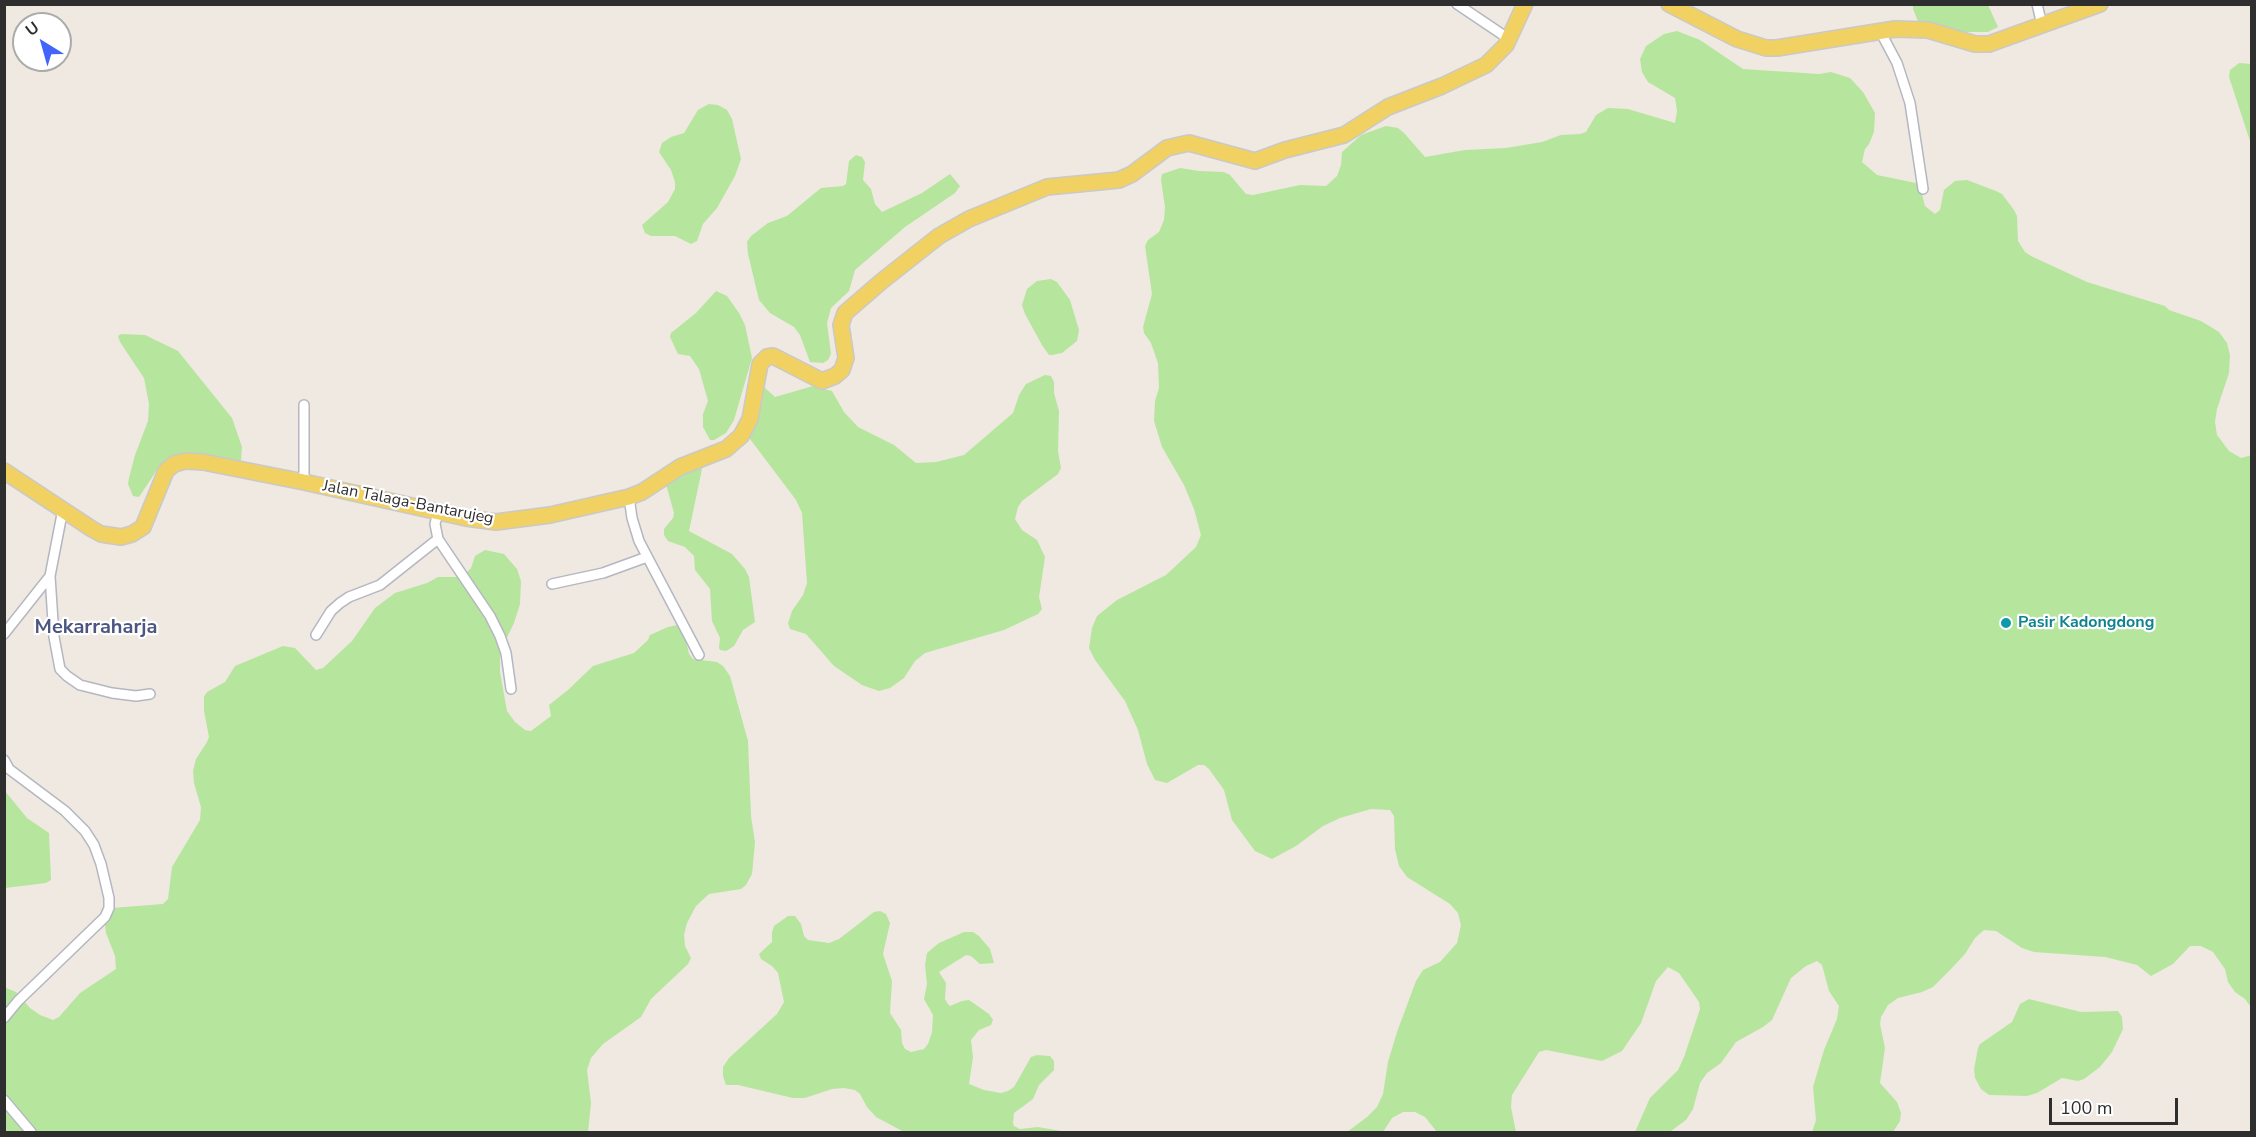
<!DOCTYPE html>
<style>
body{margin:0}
#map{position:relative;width:2256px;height:1137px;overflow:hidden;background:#efe9e1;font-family:"Nunito Sans",sans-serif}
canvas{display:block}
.frame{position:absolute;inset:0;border:6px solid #2e2e2e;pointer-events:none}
.north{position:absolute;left:12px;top:12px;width:60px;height:60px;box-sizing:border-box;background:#fff;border:2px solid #ababab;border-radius:50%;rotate:323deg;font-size:16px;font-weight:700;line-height:24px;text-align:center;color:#2e2e2e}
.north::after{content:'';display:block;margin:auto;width:21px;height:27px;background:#4264fb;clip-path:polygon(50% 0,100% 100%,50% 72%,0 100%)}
.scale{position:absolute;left:2049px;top:1098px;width:129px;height:27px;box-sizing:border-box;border:3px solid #2e2e2e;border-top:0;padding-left:8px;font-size:18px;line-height:21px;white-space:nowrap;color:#2e2e2e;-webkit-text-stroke:4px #fff;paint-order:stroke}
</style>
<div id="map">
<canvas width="2256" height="1137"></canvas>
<div class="frame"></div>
<div class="north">U</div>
<div class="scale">100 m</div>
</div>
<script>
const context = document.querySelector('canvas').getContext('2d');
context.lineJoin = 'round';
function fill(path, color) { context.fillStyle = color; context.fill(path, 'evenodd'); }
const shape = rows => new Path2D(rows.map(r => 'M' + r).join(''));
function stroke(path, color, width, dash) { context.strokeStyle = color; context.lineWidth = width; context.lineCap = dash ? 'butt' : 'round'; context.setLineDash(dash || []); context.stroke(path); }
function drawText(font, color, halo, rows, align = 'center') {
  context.font = font + ' "Nunito Sans",sans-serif'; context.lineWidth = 4.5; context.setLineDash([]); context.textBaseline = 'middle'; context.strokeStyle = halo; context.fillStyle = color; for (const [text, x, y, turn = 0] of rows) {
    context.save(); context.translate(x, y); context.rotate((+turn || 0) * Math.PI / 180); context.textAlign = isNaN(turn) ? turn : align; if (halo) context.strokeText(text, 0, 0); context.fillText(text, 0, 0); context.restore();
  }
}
const green = shape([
 [1913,5,1988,5,1998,27,1988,32,1966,32,1920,26,1913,9],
 [1677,31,1700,40,1743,69,1819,74,1831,72,1850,78,1863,92,1875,113,1874,132,1869,144,1865,149,1862,162,1877,175,1916,183,1922,194,1925,206,1935,214,1940,210,1944,190,1955,181,1967,180,1996,191,2002,194,2014,210,2017,216,2018,241,2025,252,2031,256,2087,282,2165,306,2169,310,2201,321,2219,332,2227,343,2230,355,2229,373,2217,409,2215,422,2217,435,2229,451,2241,458,2252,455,2251,1007,2245,999,2235,992,2228,982,2225,969,2213,952,2201,946,2190,946,2173,964,2151,976,2137,965,2105,957,2034,952,2022,948,1996,931,1984,930,1975,938,1965,954,1951,969,1933,987,1922,992,1898,998,1888,1005,1881,1017,1880,1024,1885,1048,1880,1083,1897,1102,1901,1113,1900,1121,1893,1132,1812,1132,1816,1120,1813,1087,1824,1050,1837,1019,1839,1006,1829,991,1822,965,1817,961,1806,966,1791,978,1772,1020,1763,1027,1736,1042,1721,1063,1707,1073,1700,1083,1693,1109,1686,1120,1671,1131,1635,1132,1650,1098,1678,1070,1684,1057,1700,1009,1699,1002,1679,973,1668,967,1656,981,1641,1023,1622,1051,1602,1061,1546,1050,1539,1052,1512,1095,1511,1107,1516,1132,1437,1132,1425,1117,1415,1112,1403,1112,1392,1118,1383,1132,1347,1132,1367,1117,1377,1107,1383,1094,1388,1062,1397,1032,1416,981,1423,970,1440,962,1457,943,1461,925,1458,913,1450,904,1407,877,1399,866,1395,849,1394,816,1390,810,1371,809,1340,818,1323,826,1296,846,1272,859,1255,851,1232,820,1224,790,1209,769,1204,765,1198,765,1167,783,1155,780,1147,764,1138,730,1125,701,1095,660,1089,648,1092,628,1097,616,1117,600,1166,575,1196,547,1201,535,1194,509,1184,485,1162,447,1154,421,1155,401,1159,388,1158,363,1151,343,1144,333,1143,327,1152,294,1145,246,1148,240,1159,232,1164,220,1165,207,1161,180,1162,174,1180,168,1199,171,1224,172,1230,175,1246,194,1253,195,1300,185,1326,186,1337,176,1341,165,1342,152,1361,135,1386,126,1398,128,1404,133,1425,157,1465,150,1506,148,1542,142,1561,135,1580,134,1586,132,1596,115,1608,108,1628,109,1675,123,1677,111,1675,98,1648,82,1642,72,1640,59,1646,46,1664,34],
 [2239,63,2251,64,2251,144,2229,77,2230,70],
 [709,104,718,105,727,110,732,119,741,159,735,176,717,208,703,224,697,241,691,244,675,236,651,236,645,233,642,225,668,202,675,189,675,182,671,170,659,152,662,143,671,137,684,133,698,110],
 [856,155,862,157,865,162,863,180,871,189,875,204,882,212,922,193,950,174,960,186,955,193,905,227,855,270,849,291,831,308,827,323,831,354,828,360,823,363,810,362,800,335,794,327,770,313,759,300,748,254,747,242,751,236,768,223,787,216,821,188,843,186,846,184,849,161],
 [1051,279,1057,282,1070,300,1079,330,1077,341,1062,353,1052,355,1049,355,1042,345,1025,314,1022,305,1027,289,1037,281],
 [716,291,727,296,739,313,745,325,752,358,734,420,726,433,714,440,710,440,703,427,703,414,708,401,699,369,690,356,678,354,670,337,671,333,696,313],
 [121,334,145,335,178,351,232,418,242,447,241,460,238,462,167,461,159,467,139,497,133,496,128,484,129,478,135,455,148,421,149,404,144,378,120,342,118,336],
 [1045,375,1051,376,1054,382,1054,393,1059,411,1058,451,1061,468,1058,474,1022,501,1018,507,1015,519,1022,530,1037,540,1045,557,1039,597,1042,609,1038,614,1004,630,925,653,915,661,904,678,890,688,879,691,862,685,834,666,806,634,790,629,788,623,792,611,803,595,807,583,802,513,796,500,747,435,758,396,764,387,775,397,813,386,832,391,844,412,858,427,894,445,916,463,936,462,964,455,1013,413,1019,395,1026,384],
 [701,466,702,469,689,531,732,554,745,569,749,577,755,622,743,630,734,646,726,651,720,650,719,648,720,638,712,621,710,589,695,570,694,556,685,547,668,541,664,535,664,529,673,518,674,513,666,484],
 [485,550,504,554,517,569,521,581,520,604,514,623,500,652,500,672,507,711,515,722,525,730,531,731,551,716,549,705,568,690,593,666,634,653,648,640,650,635,668,627,682,624,689,654,693,659,717,662,723,666,730,676,748,741,751,816,755,842,752,874,746,885,741,889,709,894,696,906,687,923,684,935,685,946,691,958,688,964,651,999,641,1017,603,1044,591,1058,587,1070,591,1103,588,1132,5,1132,4,987,16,992,30,1008,40,1015,53,1020,59,1017,80,993,116,969,115,956,106,933,104,919,112,908,163,904,168,899,172,867,200,820,201,807,194,783,193,771,196,759,207,742,209,737,204,711,204,697,207,692,225,682,235,666,283,646,295,648,316,670,323,668,352,641,375,608,395,593,427,583,438,577,462,577,471,568,475,556],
 [5,791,27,818,49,833,51,880,46,883,5,888],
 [880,911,886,914,890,923,883,954,892,981,890,1013,901,1030,902,1043,905,1049,911,1052,924,1049,928,1044,932,1032,933,1015,924,999,927,984,925,965,927,953,939,943,964,932,973,932,979,936,990,949,994,963,980,964,971,956,966,955,939,972,946,983,945,999,948,1004,950,1006,962,1001,969,1000,989,1014,993,1020,991,1025,979,1030,971,1040,973,1057,969,1084,984,1090,1001,1093,1008,1091,1014,1087,1031,1057,1037,1055,1050,1056,1054,1061,1054,1070,1039,1085,1033,1099,1014,1113,1013,1123,1014,1126,1020,1129,1038,1127,1067,1132,904,1132,876,1117,867,1107,860,1094,855,1090,844,1088,832,1089,805,1098,793,1098,738,1085,726,1085,723,1076,723,1067,729,1058,777,1014,784,1002,778,973,772,966,761,959,759,954,772,942,772,932,774,926,788,916,795,916,801,924,804,936,808,940,829,943,839,939,874,912],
 [2029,999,2081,1012,2118,1011,2122,1017,2123,1029,2112,1052,2100,1067,2084,1079,2078,1081,2062,1078,2037,1093,2027,1096,1989,1095,1981,1089,1975,1078,1974,1069,1978,1048,1980,1044,2012,1022,2020,1004]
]);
const minor = shape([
 [1457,4,1509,39],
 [2037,4,2042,25],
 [1880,31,1897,63,1910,103,1923,189],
 [304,405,304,482],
 [629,497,632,518,639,541,699,655],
 [438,512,435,524,438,539,490,616,500,636,506,653,511,689],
 [50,576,54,637,60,669,67,676,80,685,112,693,136,696,150,694],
 [552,584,603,573,647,557],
 [4,634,50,576,63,509],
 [316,635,331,611,340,603,349,597,380,585,438,539],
 [4,760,9,769,65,811,85,831,94,845,101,864,109,898,109,908,105,917,18,1001,4,1018],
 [4,1100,31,1132]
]);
const primary = shape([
 [1669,4,1737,39,1766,48,1777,48,1895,29,1928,30,1975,44,1989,44,2100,4],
 [4,471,92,529,101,534,121,537,132,534,143,527,166,471,174,464,185,461,203,462,304,482,466,518,496,522,550,515,629,497,642,492,680,467,726,449,741,436,750,419,760,364,767,357,773,356,822,381,835,376,842,370,846,358,841,325,845,313,882,281,939,236,969,219,1047,187,1119,180,1132,174,1167,148,1180,145,1189,143,1255,161,1285,150,1344,135,1388,107,1442,86,1486,65,1506,45,1525,4]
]);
const markers = [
 [2006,623,6,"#0f9aa8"]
];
const streetNames = [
 ["Jalan Talaga-Bantarujeg",408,503,11]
];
const cultureNames = [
 ["Pasir Kadongdong",2018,623]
];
const quarterNames = [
 ["Mekarraharja",96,628]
];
fill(green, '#b6e59e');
stroke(minor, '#b4b7c1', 12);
stroke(primary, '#c9c9c9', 18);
stroke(minor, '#fff', 9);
stroke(primary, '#f2d163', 15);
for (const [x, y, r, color] of markers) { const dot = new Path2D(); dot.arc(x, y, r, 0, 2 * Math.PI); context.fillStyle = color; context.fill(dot); stroke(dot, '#fff', 2); }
drawText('16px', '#2e2e2e', '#fff', streetNames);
drawText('bold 16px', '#0d838f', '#fff', cultureNames, 'left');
drawText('bold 20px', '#4d5680', '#fff', quarterNames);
</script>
